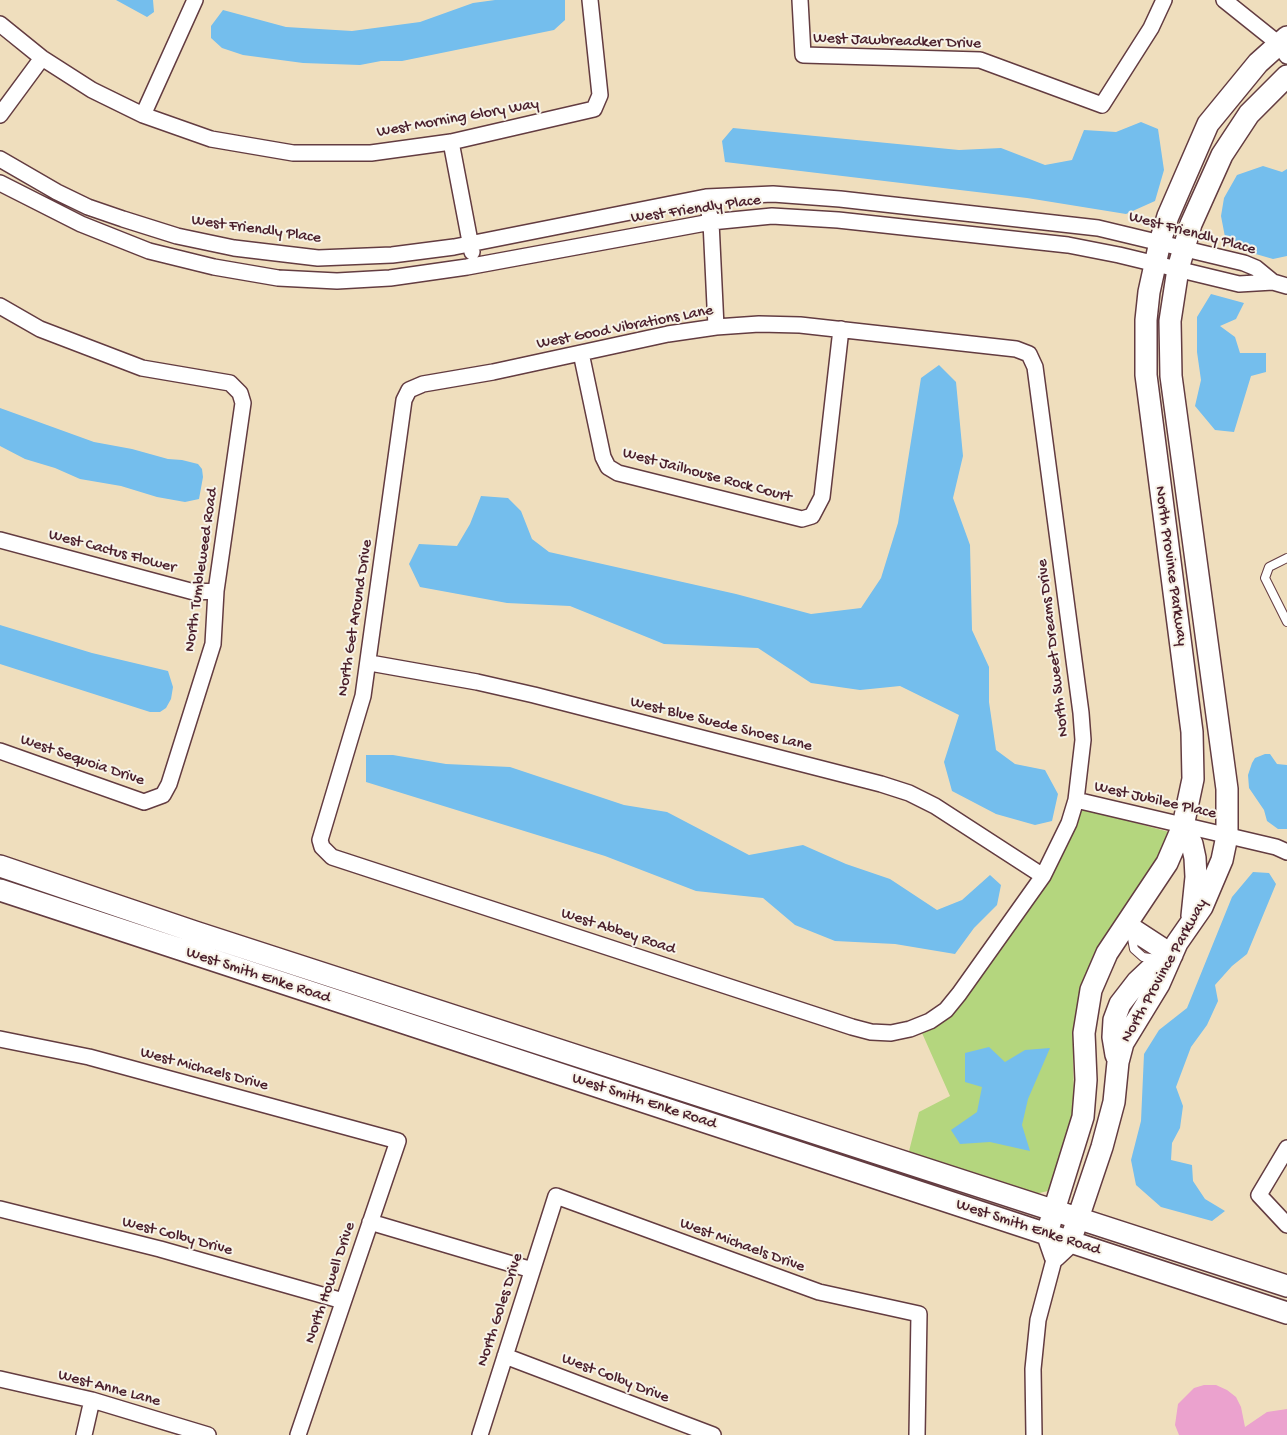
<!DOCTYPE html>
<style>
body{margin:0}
canvas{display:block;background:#efdebd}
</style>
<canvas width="1287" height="1435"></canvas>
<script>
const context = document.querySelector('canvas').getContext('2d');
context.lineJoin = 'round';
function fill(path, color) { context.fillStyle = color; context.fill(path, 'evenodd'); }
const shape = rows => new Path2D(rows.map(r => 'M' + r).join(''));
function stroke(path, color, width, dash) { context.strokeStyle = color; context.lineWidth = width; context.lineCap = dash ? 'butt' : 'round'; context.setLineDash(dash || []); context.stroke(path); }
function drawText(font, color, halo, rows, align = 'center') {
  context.font = font + ' "Gochi Hand",sans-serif'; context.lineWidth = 4; context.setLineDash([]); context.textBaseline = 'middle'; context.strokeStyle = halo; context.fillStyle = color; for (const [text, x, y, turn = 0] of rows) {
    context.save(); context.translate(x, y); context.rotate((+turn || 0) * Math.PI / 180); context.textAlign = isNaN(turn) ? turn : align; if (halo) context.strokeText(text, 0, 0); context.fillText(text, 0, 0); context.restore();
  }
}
const green = shape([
 [1080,808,1169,832,1156,868,1100,948,1081,984,1073,1051,1074,1103,1068,1136,1048,1191,1035,1194,908,1155,919,1112,950,1096,922,1033,961,1005,1011,934,1063,855]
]);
const water = shape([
 [116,0,153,0,154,12,147,17],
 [495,0,565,0,565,20,554,30,402,61,381,61,360,65,303,63,243,55,222,48,211,38,211,26,223,10,286,27,352,31,420,22,473,3],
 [1141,122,1158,129,1164,170,1155,201,1126,214,1027,198,725,162,722,141,733,128,959,150,1001,148,1045,165,1072,160,1084,130,1116,132],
 [1263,166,1282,172,1287,169,1287,256,1273,259,1242,250,1231,245,1225,237,1221,216,1224,198,1237,175],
 [1211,294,1244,303,1236,319,1220,326,1235,337,1240,353,1266,353,1266,372,1251,376,1234,432,1215,430,1195,406,1201,380,1197,352,1197,317],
 [939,365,956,382,963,456,953,498,970,545,972,630,989,667,989,702,996,750,1015,764,1045,770,1058,794,1052,821,1035,825,996,814,952,791,944,762,959,715,900,686,860,690,811,683,758,648,664,644,570,606,507,603,420,587,409,564,419,544,457,546,470,524,481,496,508,498,521,511,532,539,549,552,736,594,811,614,861,608,881,578,898,523,921,378],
 [0,408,94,442,132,449,168,459,182,460,198,464,202,469,203,477,199,499,185,502,157,497,121,486,80,479,55,468,25,459,0,446],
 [0,625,92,653,168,671,173,687,171,699,166,708,160,712,150,712,0,664],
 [1265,754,1270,754,1277,764,1287,765,1287,829,1278,829,1267,821,1264,810,1249,788,1248,775,1252,763,1255,758],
 [366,755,393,755,446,764,510,767,624,805,667,812,749,855,803,845,846,864,890,879,937,910,962,900,990,875,1001,885,997,905,974,928,955,954,895,944,835,941,795,925,763,898,696,891,605,856,366,782],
 [1253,872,1269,873,1276,884,1247,954,1232,966,1215,985,1218,1001,1207,1025,1191,1047,1176,1087,1183,1106,1180,1128,1172,1143,1171,1160,1192,1165,1193,1181,1205,1199,1225,1211,1212,1221,1161,1207,1136,1185,1131,1160,1141,1121,1144,1054,1159,1030,1187,1008,1232,897],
 [989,1047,1005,1062,1025,1050,1050,1048,1028,1099,1022,1125,1030,1151,990,1142,960,1144,951,1130,977,1112,982,1087,965,1082,965,1053]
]);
const building = shape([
 [1204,1385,1216,1385,1227,1390,1236,1397,1241,1407,1245,1427,1267,1412,1287,1409,1287,1435,1179,1435,1175,1425,1178,1404,1194,1388]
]);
const lane = shape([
 [1287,558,1269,567,1265,578,1287,622],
 [1131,933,1134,949,1143,957,1157,959]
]);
const street = shape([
 [800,0,803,55,980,60,1102,105,1151,28,1164,0],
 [1224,0,1279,44,1287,56],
 [0,24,42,58,92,90,143,115,211,139,293,153,371,153,451,142,594,109,600,95,590,0],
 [0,115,42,58],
 [143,115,195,0],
 [451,142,472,252],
 [0,159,57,192,88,207,123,219,177,236,234,248,318,258,392,255,454,247,706,197,773,194,840,199,1098,228,1244,263,1256,268,1273,282,1287,286],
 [0,183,81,224,149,251,214,267,278,278,337,281,390,278,467,267,711,222,772,216,838,220,1068,245,1119,255,1239,284,1273,282],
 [706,197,711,222,716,327],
 [0,306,40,329,142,368,230,383,240,393,243,403,216,591,213,644,169,784,163,795,144,802,0,751],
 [759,324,800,325,1016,349,1029,354,1035,367,1081,713,1083,740,1076,800,1069,823,1043,876,959,994,946,1010,930,1021,910,1029,891,1033,871,1032,852,1027,332,857,322,847,320,840,363,696,404,400,409,390,423,384,493,372,668,334,716,327,759,324],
 [581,353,603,457,608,467,618,473,802,519,812,516,822,497,841,329],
 [0,540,194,592,216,591],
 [370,663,477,682,534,695,881,784,909,793,935,806,1043,876],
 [1076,800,1276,847,1287,852],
 [0,1039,89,1057,398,1141,298,1435],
 [1287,1148,1259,1195,1287,1225],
 [0,1209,160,1249,343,1301],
 [370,1222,532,1270],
 [505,1356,713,1435],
 [0,1379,92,1400,208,1435],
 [84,1435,92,1400],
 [480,1435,556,1196,819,1292,919,1314,917,1435],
 [1034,1435,1033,1369,1038,1320,1055,1256]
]);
const secondary = shape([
 [1287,37,1258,63,1208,124,1168,216,1160,242,1149,292,1146,320,1146,375,1192,732,1193,779,1183,826,1167,863,1107,953,1091,990,1084,1033,1086,1080,1083,1117,1047,1233,1055,1256,1070,1242,1102,1147,1114,1102,1118,1062,1123,1043,1159,984,1177,943,1202,907,1222,860,1227,836,1227,789,1171,376,1170,321,1178,269,1191,224,1222,155,1249,114,1287,76],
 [1183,826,1192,844,1195,858,1196,877,1192,916],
 [0,866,195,932,1287,1286],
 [0,890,1287,1313],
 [1116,1055,1113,1037,1114,1020,1120,1004,1137,982,1155,965,1172,955,1126,925]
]);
const streetNames = [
 ["West Jawbreadker Drive",897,42,2],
 ["West Morning Glory Way",458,119,-10],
 ["West Friendly Place",696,210,-8],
 ["West Friendly Place",256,230,8],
 ["West Friendly Place",1192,234,15],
 ["West Good Vibrations Lane",625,328,-11],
 ["West Jailhouse Rock Court",707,476,15],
 ["West Cactus Flower",112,552,15],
 ["North Province Parkway",1170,566,82],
 ["North Tumbleweed Road",202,570,-82],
 ["North Get Around Drive",356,618,-81],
 ["North Sweet Dreams Drive",1054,648,-97],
 ["West Blue Suede Shoes Lane",721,725,14],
 ["West Sequoia Drive",82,761,19],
 ["West Jubilee Place",1155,801,13],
 ["West Abbey Road",618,932,18],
 ["North Province Parkway",1165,971,-61],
 ["West Smith Enke Road",258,976,18],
 ["West Michaels Drive",204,1070,15],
 ["West Smith Enke Road",644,1102,18],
 ["West Smith Enke Road",1028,1228,18],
 ["West Colby Drive",177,1237,15],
 ["West Michaels Drive",742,1246,20],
 ["North Howell Drive",331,1283,-71],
 ["North Goles Drive",501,1310,-72],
 ["West Colby Drive",615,1379,21],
 ["West Anne Lane",109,1389,15]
];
fill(green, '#b4d67e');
fill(water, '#74beed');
fill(building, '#eba2ce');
stroke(lane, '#633c41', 10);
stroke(street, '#633c41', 18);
stroke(secondary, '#633c41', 24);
stroke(lane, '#fff', 8);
stroke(street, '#fff', 15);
stroke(secondary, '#fff', 21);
drawText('16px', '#4a1f2b', '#f7f3e8', streetNames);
</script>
